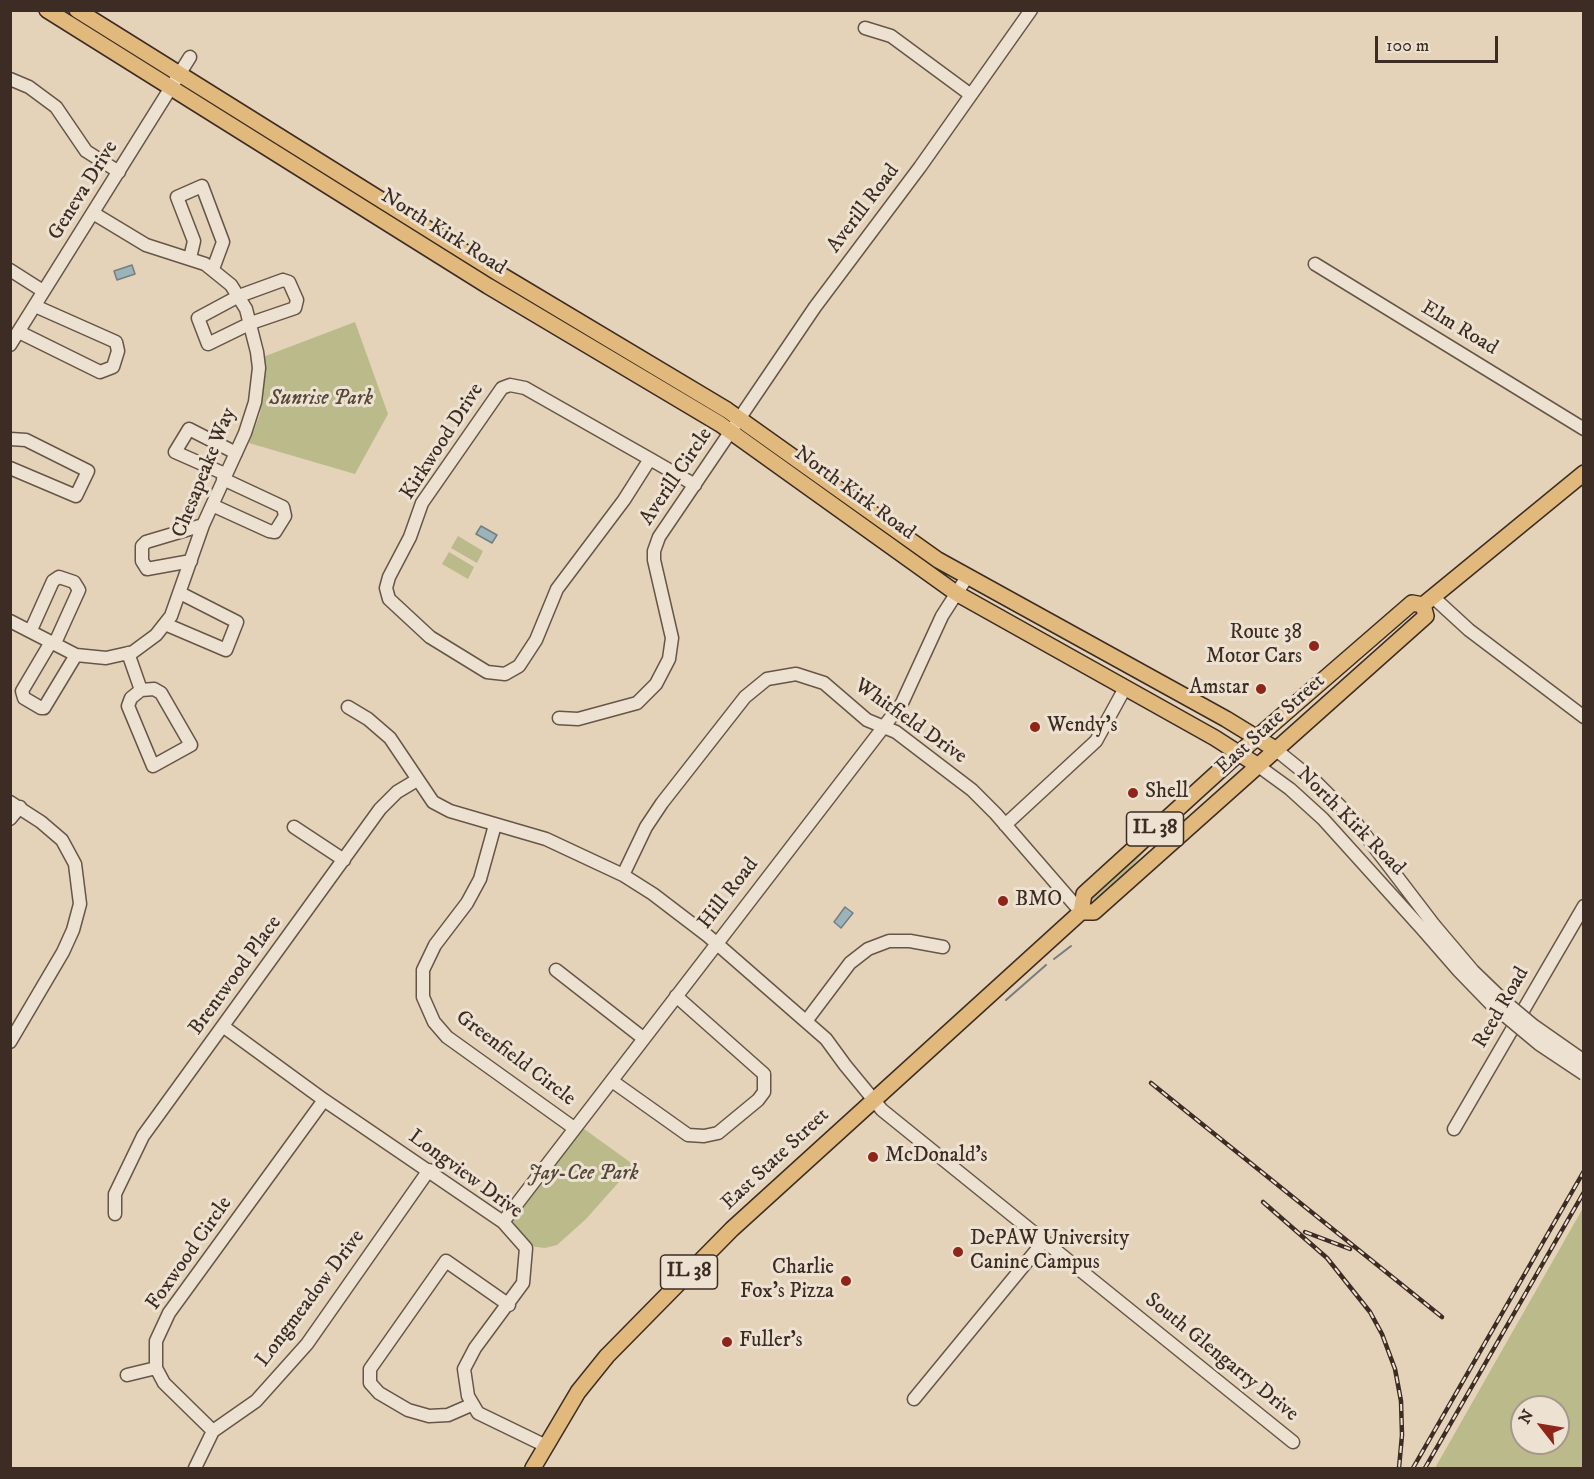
<!DOCTYPE html>
<style>
body{margin:0}
#map{position:relative;width:1594px;height:1479px;overflow:hidden;background:#e4d2b9;font-family:"IM FELL DW Pica",serif}
canvas{display:block}
.frame{position:absolute;inset:0;border:12px solid #3c2c23;pointer-events:none}
.north{position:absolute;left:1510px;top:1395px;width:60px;height:60px;box-sizing:border-box;background:#ede2d2;border:2px solid #a6998c;border-radius:50%;rotate:301deg;font-size:16px;font-weight:700;line-height:24px;text-align:center;color:#3c2c23}
.north::after{content:'';display:block;margin:auto;width:21px;height:27px;background:#8f2418;clip-path:polygon(50% 0,100% 100%,50% 72%,0 100%)}
.scale{position:absolute;left:1375px;top:36px;width:123px;height:27px;box-sizing:border-box;border:3px solid #3c2c23;border-top:0;padding-left:8px;font-size:18px;line-height:21px;white-space:nowrap;color:#3c2c23;-webkit-text-stroke:4px #ede2d2;paint-order:stroke}
</style>
<div id="map">
<canvas width="1594" height="1479"></canvas>
<div class="frame"></div>
<div class="north">N</div>
<div class="scale">100 m</div>
</div>
<script>
const context = document.querySelector('canvas').getContext('2d');
context.lineJoin = 'round';
function fill(path, color) { context.fillStyle = color; context.fill(path, 'evenodd'); }
const shape = rows => new Path2D(rows.map(r => 'M' + r).join(''));
function stroke(path, color, width, dash) { context.strokeStyle = color; context.lineWidth = width; context.lineCap = dash ? 'butt' : 'round'; context.setLineDash(dash || []); context.stroke(path); }
function drawText(font, color, halo, rows, align = 'center') {
  context.font = font + ' "IM FELL DW Pica",serif'; context.lineWidth = 6; context.setLineDash([]); context.textBaseline = 'middle'; context.strokeStyle = halo; context.fillStyle = color; for (const [text, x, y, turn = 0] of rows) {
    context.save(); context.translate(x, y); context.rotate((+turn || 0) * Math.PI / 180); context.textAlign = isNaN(turn) ? turn : align; if (halo) context.strokeText(text, 0, 0); context.fillText(text, 0, 0); context.restore();
  }
}
const green = shape([
 [251,131,323,171,493,277,490,281],
 [496,278,653,372,573,331,493,283],
 [355,322,388,414,355,474,249,443,260,414,264,383,263,357],
 [458,536,483,551,477,563,451,548],
 [449,552,474,567,468,579,442,564],
 [1159,835,1114,887,1098,899,1090,901,1088,898],
 [580,1126,634,1165,586,1219,557,1245,545,1248,529,1246,511,1218],
 [1583,1208,1583,1468,1435,1468],
 [1522,1407,1558,1407,1558,1443,1522,1443]
]);
const water = shape([
 [132,265,135,274,117,280,114,271,132,265],
 [481,526,497,535,492,543,476,534,481,526],
 [845,907,853,913,841,928,834,922,845,907]
]);
const stream = shape([
 [1054,959,1071,946],
 [1006,1000,1046,965]
]);
const minor = shape([
 [865,28,891,36,971,95],
 [10,79,29,87,56,107,86,151,119,172],
 [190,258,194,241,177,197,202,186,223,242,213,269],
 [1315,264,1584,429],
 [10,270,43,291],
 [283,280,289,282,297,300,295,308,251,323,208,344,198,318,239,296,283,280],
 [19,332,100,372,113,367,118,351,116,342,35,306],
 [10,345,190,57],
 [10,439,26,440,88,471,76,496,10,468],
 [650,459,525,388,510,385,502,388,422,503,410,537,389,577,386,588,389,599,430,637,487,672,505,674,519,666,536,640,557,589,624,500,650,459,695,485],
 [225,474,175,452,189,429,236,453],
 [212,505,269,531,275,532,285,516,283,507,223,479],
 [191,561,147,569,142,561,142,546,146,542,203,525],
 [1433,597,1469,630,1584,717],
 [10,621,76,655,106,658,133,652,156,635,171,616,203,525,245,433,255,402,259,368,257,352,246,309,231,285,205,264,146,245,93,213],
 [165,624,226,650,237,622,180,593],
 [31,630,53,581,59,577,74,582,79,590,55,643],
 [51,642,22,691,24,698,41,708,44,708,76,655],
 [128,653,141,690],
 [154,689,161,693,191,745,153,766,128,706,131,698,141,690,154,689],
 [348,707,368,719,390,738,433,802,450,811,546,839,623,875,653,894,708,936,826,1039,845,1065,882,1110,1293,1442],
 [559,718,578,719,637,703,656,684,669,659,672,638,654,560,654,551,659,537,815,307,920,167,1031,10],
 [1275,749,1317,783,1353,819,1434,925],
 [1257,765,1290,789,1323,819,1425,932],
 [10,802,41,822,62,840,75,864,80,904,73,930,63,952,10,1042],
 [10,819,20,807],
 [495,825,480,879,467,903,435,945,423,970,423,997,434,1022,447,1037,574,1128],
 [1005,825,1096,741,1125,688],
 [294,827,344,860],
 [623,875,646,827,662,803,745,697,767,679,796,674,824,683,867,720,896,732,972,790,996,814,1081,912],
 [556,970,643,1038],
 [807,1020,850,963,868,949,889,941,910,941,943,947],
 [224,1027,324,1100,503,1222,526,1248,523,1283,475,1348,464,1369,468,1396,478,1413,544,1445],
 [612,1081,688,1135,704,1136,718,1133,758,1100,764,1092,764,1074,676,996],
 [1454,1129,1584,906],
 [115,1214,115,1194,143,1136,380,809,397,792,417,780],
 [503,1222,902,703,942,616,967,577],
 [127,1375,156,1368],
 [914,1399,1044,1241],
 [471,1405,448,1415,429,1416,408,1410,379,1393,370,1383,370,1369,446,1261,509,1305],
 [213,1431,164,1383,156,1368,156,1341,169,1313,324,1100],
 [195,1468,213,1431,256,1401,307,1344,429,1170]
]);
const major = shape([
 [47,10,488,286,720,424,956,593,1215,738,1257,765],
 [77,10,498,273,727,410,938,560,1226,719,1275,749],
 [1423,605,1584,473],
 [1081,912,1094,912,1426,616,1423,605],
 [533,1468,578,1392,607,1356,732,1229,1081,912,1084,894,1239,753,1412,603,1423,605]
]);
const rail = shape([
 [1151,1083,1442,1317],
 [1263,1202,1327,1258,1370,1312,1382,1334,1395,1369,1401,1401,1402,1435,1399,1468],
 [1305,1232,1350,1249],
 [1413,1468,1584,1171],
 [1425,1468,1584,1192]
]);
const minorBridge = shape([
 [1434,925,1473,971,1503,1000,1534,1026,1584,1061],
 [1425,932,1459,971,1491,1004,1539,1044,1584,1074]
]);
const markers = [
 [1314,646,6,"#8f2418"],
 [1261,689,6,"#8f2418"],
 [1035,727,6,"#8f2418"],
 [1133,793,6,"#8f2418"],
 [1003,901,6,"#8f2418"],
 [873,1157,6,"#8f2418"],
 [958,1252,6,"#8f2418"],
 [846,1281,6,"#8f2418"],
 [727,1342,6,"#8f2418"]
];
const shields = [
 [1155,829,57],
 [689,1272,57]
];
const shieldNames = [
 ["IL 38",1155,829],
 ["IL 38",689,1272]
];
const streetNames = [
 ["Geneva Drive",84,191,-58],
 ["Averill Road",864,209,-53],
 ["North Kirk Road",443,233,32],
 ["Elm Road",1459,329,31],
 ["Kirkwood Drive",443,442,-57],
 ["Chesapeake Way",205,473,-68],
 ["Averill Circle",677,477,-56],
 ["North Kirk Road",854,494,36],
 ["Whitfield Drive",910,722,35],
 ["East State Street",1271,725,-42],
 ["North Kirk Road",1350,822,45],
 ["Hill Road",729,894,-52],
 ["Brentwood Place",236,976,-54],
 ["Reed Road",1502,1008,-60],
 ["Greenfield Circle",515,1059,37],
 ["East State Street",776,1160,-43],
 ["Longview Drive",465,1175,36],
 ["Foxwood Circle",190,1254,-55],
 ["Longmeadow Drive",311,1299,-53],
 ["South Glengarry Drive",1221,1358,39]
];
const parkNames = [
 ["Sunrise Park",321,400],
 ["Jay-Cee Park",583,1175]
];
const poiNames = [
 ["Route 38",1302,634,"right"],
 ["Motor Cars",1302,658,"right"],
 ["Amstar",1249,689,"right"],
 ["Wendy's",1047,727],
 ["Shell",1145,793],
 ["BMO",1015,901],
 ["McDonald's",885,1157],
 ["DePAW University",970,1240],
 ["Canine Campus",970,1264],
 ["Charlie",834,1269,"right"],
 ["Fox's Pizza",834,1293,"right"],
 ["Fuller's",739,1342]
];
fill(green, '#bbba8a');
fill(water, '#9bb4bb');
stroke(water, '#757e7e', 1.5);
stroke(stream, '#757e7e', 2);
stroke(minor, '#665648', 15);
stroke(major, '#3c2c23', 18);
stroke(minor, '#ede2d2', 12);
stroke(major, '#e2b97c', 15);
stroke(rail, '#3c2c23', 4.5);
stroke(rail, '#ede2d2', 2, [7]);
stroke(minorBridge, '#665648', 15, []);
stroke(minorBridge, '#ede2d2', 12);
for (const [x, y, r, color] of markers) { const dot = new Path2D(); dot.arc(x, y, r, 0, 2 * Math.PI); context.fillStyle = color; context.fill(dot); stroke(dot, '#ede2d2', 2); }
for (const [x, y, w] of shields) { const box = new Path2D(); box.roundRect(x - w / 2, y - 17, w, 34, 4.5); context.fillStyle = '#ede2d2'; context.fill(box); stroke(box, '#3c2c23', 1.5); }
drawText('bold 20px', '#3c2c23', null, shieldNames);
drawText('21px', '#3c2c23', '#ede2d2', streetNames);
drawText('italic 21px', '#554838', '#ede2d2', parkNames);
drawText('21px', '#3c2c23', '#ede2d2', poiNames, 'left');
</script>
